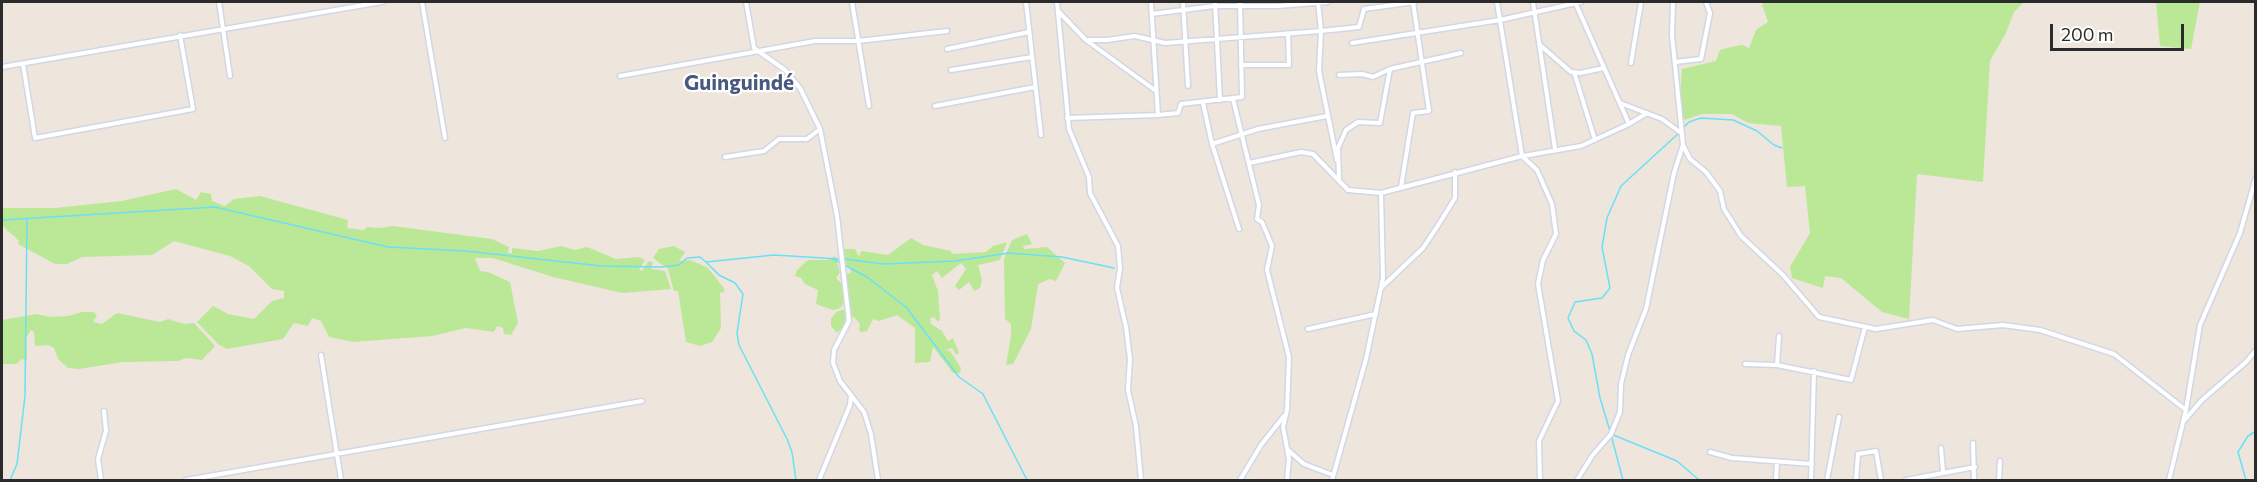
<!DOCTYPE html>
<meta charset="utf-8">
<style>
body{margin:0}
#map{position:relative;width:2257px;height:482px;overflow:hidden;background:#eee5dd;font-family:Commissioner,sans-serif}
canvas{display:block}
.frame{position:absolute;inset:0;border:3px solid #2b2b2b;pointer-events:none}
.scale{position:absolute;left:2050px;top:24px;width:134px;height:27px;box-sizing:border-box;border:3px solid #2b2b2b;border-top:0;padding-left:8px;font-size:18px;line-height:21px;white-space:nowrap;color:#2b2b2b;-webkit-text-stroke:4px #fff;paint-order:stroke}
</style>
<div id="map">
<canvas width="2257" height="482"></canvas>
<div class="frame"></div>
<div class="scale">200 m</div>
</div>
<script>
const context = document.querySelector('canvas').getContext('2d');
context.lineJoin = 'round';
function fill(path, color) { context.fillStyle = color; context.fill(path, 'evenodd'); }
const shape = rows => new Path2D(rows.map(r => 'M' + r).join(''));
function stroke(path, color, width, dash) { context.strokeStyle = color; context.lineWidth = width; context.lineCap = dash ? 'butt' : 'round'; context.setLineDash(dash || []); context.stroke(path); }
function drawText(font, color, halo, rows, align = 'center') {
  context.font = font + ' Commissioner,sans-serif'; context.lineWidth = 4.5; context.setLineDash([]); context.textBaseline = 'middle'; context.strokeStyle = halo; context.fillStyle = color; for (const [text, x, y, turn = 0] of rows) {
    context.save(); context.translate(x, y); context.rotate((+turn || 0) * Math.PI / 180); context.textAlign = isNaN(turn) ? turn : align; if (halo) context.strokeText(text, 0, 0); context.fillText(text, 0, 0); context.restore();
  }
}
const green = shape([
 [1764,2,2024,2,2014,12,2006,33,1990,61,1983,182,1917,174,1909,319,1882,312,1841,278,1825,276,1823,288,1792,278,1790,267,1810,233,1805,186,1787,187,1781,126,1748,123,1732,114,1702,114,1684,120,1680,97,1682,69,1716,61,1720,50,1731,47,1742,45,1749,48,1756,30,1768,22,1762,5],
 [2156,2,2200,2,2191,49,2160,46],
 [176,189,196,200,201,192,211,194,212,201,225,206,234,199,260,196,348,220,347,228,364,230,367,227,380,228,393,226,492,239,509,247,508,253,512,253,512,248,538,251,561,246,575,250,587,247,616,259,639,257,645,260,639,269,642,271,649,261,653,263,651,269,665,271,671,289,622,293,553,277,493,258,475,258,480,271,488,272,510,282,518,323,511,335,504,334,503,328,497,326,494,332,466,328,432,336,353,342,329,337,321,321,312,318,308,326,294,323,283,339,227,349,218,344,197,322,213,306,228,314,254,319,272,301,284,298,284,291,272,289,249,266,230,256,174,241,152,255,82,257,67,264,55,264,18,244,19,241,2,225,2,208,55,208,122,201],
 [1027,234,1032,244,1023,246,1024,249,1047,247,1065,263,1056,281,1050,279,1038,284,1031,329,1013,364,1006,365,1011,336,1011,324,1005,319,1004,259,1012,240],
 [911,238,923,245,951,251,952,254,986,252,993,246,1007,242,1000,260,978,265,982,280,980,288,974,291,969,282,959,290,955,286,966,269,961,263,942,278,937,271,932,275,938,291,940,320,938,322,934,317,930,318,931,324,942,331,948,341,953,338,959,353,956,355,952,348,945,350,950,351,961,368,960,373,953,373,933,347,930,362,915,363,915,328,897,315,879,321,873,319,867,331,862,332,859,331,860,324,854,317,851,318,845,274,851,273,850,266,845,267,844,249,855,249,859,257,861,251,888,255],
 [674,246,685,252,679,261,690,260,708,268,723,287,725,291,720,293,721,328,712,342,700,346,686,342,678,291,674,291,668,269,653,258,659,249],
 [835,256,840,272,836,278,842,284,844,303,840,308,833,310,816,304,818,290,805,284,801,278,795,276,797,270,808,260,828,260],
 [845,309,845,326,837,333,831,326,831,319,836,312],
 [82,312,93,312,97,315,93,322,102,324,117,313,160,322,168,319,184,324,194,323,215,346,202,360,186,358,178,361,123,362,79,369,68,368,58,359,54,348,48,345,35,346,34,332,31,330,26,338,27,361,22,359,16,364,2,364,2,320,37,314,50,317,68,316]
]);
const stream = shape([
 [1683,128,1689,122,1701,118,1733,120,1757,131,1774,145,1782,148],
 [2,220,215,207,388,247,466,251,601,266,661,267,679,265,687,258,700,257,706,262,774,255,839,259],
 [833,259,867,277,906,307,959,377,983,394,1027,480],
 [844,259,883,264,955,261,1009,253,1062,257,1114,268],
 [706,262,719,275,735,283,743,294,737,333,739,345,787,439,792,452,796,480],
 [1610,431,1600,398,1592,354,1586,340,1574,331,1568,318,1575,302,1602,298,1610,288,1602,247,1607,218,1621,186,1680,132],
 [1611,434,1677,461,1699,480],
 [1611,435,1623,480],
 [10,480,17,464,25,396,27,219],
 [2246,480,2238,452,2248,436,2256,431]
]);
const minor = shape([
 [219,2,230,76],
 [422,2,445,138],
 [746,2,754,48,785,70,800,88,820,129,837,216,849,321,834,350,833,363,840,381,864,412,871,434,878,480],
 [852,2,869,106],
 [1026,2,1041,135],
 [1057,2,1069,129,1089,177,1090,193,1118,246,1120,268,1117,288,1126,327,1130,359,1128,390,1136,426,1141,480],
 [1151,2,1158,115],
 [1183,2,1188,86],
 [1215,2,1220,100],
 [1533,2,1555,149],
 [1575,2,1629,124],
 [1673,2,1672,35,1683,145,1690,159,1706,172,1720,191,1724,209,1741,236,1783,275,1819,317,1876,329,1933,320,1957,329,2003,325,2040,330,2114,354,2186,410],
 [1058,11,1086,40,1156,91],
 [1152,14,1214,6,1278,6,1328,2],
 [1086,40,1107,40,1135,36,1165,43,1321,31,1318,2],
 [1352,43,1500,20,1581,2],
 [1540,45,1571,72,1580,73,1604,68],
 [947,49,1029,32],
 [1675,62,1701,59,1710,13,1706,2],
 [1631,63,1641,2],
 [23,64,35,138,193,109,180,35],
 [1241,65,1289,65,1288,33],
 [2,67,382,2],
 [951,70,1032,57],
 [1574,72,1595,140],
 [1339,75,1362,74,1373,77,1390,69,1461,53],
 [620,76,815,41,858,41,947,31],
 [1233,99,1259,205,1257,219,1262,222,1272,246,1267,270,1289,357,1287,410,1283,427,1289,459,1287,480],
 [1203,103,1212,144,1239,229],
 [1620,103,1662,119,1680,132],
 [935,106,1035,87],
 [1067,118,1158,115,1178,113,1181,104,1242,97,1240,2],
 [1212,144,1258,129,1327,116],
 [1522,156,1537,170,1552,204,1556,234,1543,260,1538,284,1558,401,1539,441,1540,480],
 [1523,156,1581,146,1629,124,1647,113],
 [725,157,764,151,779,139,807,139,820,129],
 [1337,160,1319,71,1321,31,1359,27,1364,9,1415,2],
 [1249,163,1301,152,1313,154,1348,190,1381,193,1522,156,1497,2],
 [1339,178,1338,148,1346,130,1358,122,1380,123,1390,69],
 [1401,187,1413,113,1429,111,1413,2],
 [1382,287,1423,248,1437,227,1455,198,1455,172],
 [1308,329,1376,314],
 [321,355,341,480],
 [1745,364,1777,365,1851,380,1865,327],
 [1777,365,1779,336],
 [2183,422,2202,400,2246,362,2256,350],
 [1973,443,1974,480],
 [1941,448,1943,471],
 [1288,450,1304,464,1333,475],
 [1710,452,1732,458,1812,464],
 [101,480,98,459,106,431,104,411],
 [186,480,642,401],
 [819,480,850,405,851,395],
 [1240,480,1261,445,1284,416],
 [1332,480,1366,359,1383,278,1381,193],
 [1577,480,1592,456,1611,434,1620,412,1621,384,1628,355,1646,309,1674,173,1683,145],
 [1776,480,1777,462],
 [1811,480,1814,371],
 [1827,480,1839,417],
 [1856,480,1858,454,1876,451,1881,480],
 [1906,480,1975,467],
 [1999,480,2000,461],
 [2169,480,2186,410,2200,325,2240,233,2256,177]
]);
const quarterNames = [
 ["Guinguindé",739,83]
];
fill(green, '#bbe896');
stroke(stream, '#6ae0f6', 1.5);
stroke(minor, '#d2d7e5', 7);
stroke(minor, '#fff', 4);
drawText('bold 21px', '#48587f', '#fff', quarterNames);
</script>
